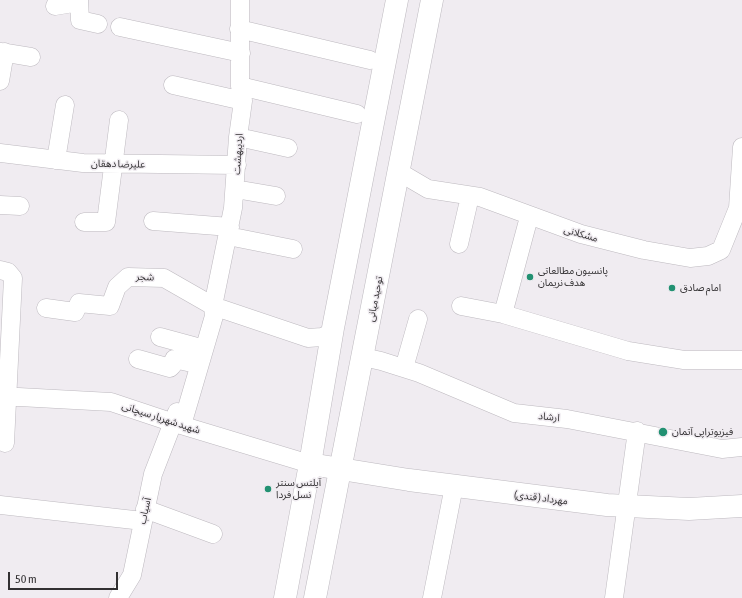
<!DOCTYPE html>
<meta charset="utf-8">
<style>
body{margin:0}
#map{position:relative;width:742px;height:598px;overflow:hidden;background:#f0ecf1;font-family:"Asap Condensed",sans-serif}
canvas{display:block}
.scale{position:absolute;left:8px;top:572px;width:110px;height:18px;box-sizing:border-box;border:2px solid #323032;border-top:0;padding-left:5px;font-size:12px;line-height:14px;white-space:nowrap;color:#323032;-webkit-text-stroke:3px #f0ecf1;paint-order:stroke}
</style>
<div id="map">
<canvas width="742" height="598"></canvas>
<div class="scale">50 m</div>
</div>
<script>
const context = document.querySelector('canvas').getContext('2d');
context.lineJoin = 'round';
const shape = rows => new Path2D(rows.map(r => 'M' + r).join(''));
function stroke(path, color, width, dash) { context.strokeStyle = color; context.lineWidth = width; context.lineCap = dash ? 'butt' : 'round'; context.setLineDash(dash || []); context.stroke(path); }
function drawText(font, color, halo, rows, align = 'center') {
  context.font = font + ' "Asap Condensed","Noto Sans Arabic",sans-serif'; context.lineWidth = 3; context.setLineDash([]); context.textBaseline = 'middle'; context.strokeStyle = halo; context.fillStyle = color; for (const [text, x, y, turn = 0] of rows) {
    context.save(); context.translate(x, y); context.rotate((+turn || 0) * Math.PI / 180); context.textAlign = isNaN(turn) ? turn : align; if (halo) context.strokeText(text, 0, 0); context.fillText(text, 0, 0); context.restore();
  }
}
const minor = shape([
 [79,0,80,20,98,24],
 [55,6,79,2],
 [120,27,241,53],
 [239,29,370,60],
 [0,52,31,57],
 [0,81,5,52],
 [173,85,243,101],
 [240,86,357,114],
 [238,137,288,148],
 [0,153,83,163,237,165],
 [56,160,65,105],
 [399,172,428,189,480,197,581,234,644,250,690,258,708,256,721,250,738,208,742,147],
 [235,189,276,196],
 [0,205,20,206],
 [153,221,230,227],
 [84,222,106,222,119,120],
 [228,236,293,249],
 [459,244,470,196],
 [0,270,8,272,13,278,5,443],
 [461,306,503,314,628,351,684,360,742,360],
 [46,308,75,312,79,303,110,306,117,287,128,277,164,278,213,306,308,338,322,337,329,334,333,328],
 [503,314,529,217],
 [160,337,197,347],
 [363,357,381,361,419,373,514,413,567,419,722,449,742,447],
 [138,359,170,368,172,366,174,359,192,363],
 [404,368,418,319],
 [0,396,111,402,174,423,310,464],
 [182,425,214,316,213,306,233,208,238,137,243,101,240,86,240,0],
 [0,505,143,521],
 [145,509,213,534],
 [118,598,132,575,153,474,177,412],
 [432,598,454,486],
 [614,598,637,431]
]);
const tertiary = shape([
 [310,464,409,480,607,505,689,509,742,506]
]);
const secondary = shape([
 [285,598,310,464,333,328,397,0],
 [315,598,432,0]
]);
const markers = [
 [530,277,4,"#229172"],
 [672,288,4,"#229172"],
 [663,432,5,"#229172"],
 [268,489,4,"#229172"]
];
const streetNames = [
 ["اردیبهشت",238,154,-86],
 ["علیرضا دهقان",118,164,1],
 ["مشکلانی",581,234,16],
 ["شجر",145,277,2],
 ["توحید میانی",375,299,-79],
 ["ارشاد",549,417,6],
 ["شهید شهریار سیچانی",161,418,18],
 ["مهرداد ( قندی)",541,498,7],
 ["آسیاب",145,511,-78]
];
const poiNames = [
 ["پانسیون مطالعاتی",538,271],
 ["هدف نریمان",538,283],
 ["امام صادق",680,288],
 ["فیزیوتراپی آتمان",672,432],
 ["آیلتس سنتر",276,483],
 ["نسل فردا",276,495]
];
stroke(minor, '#bdb9bf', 19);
stroke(tertiary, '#bdb9bf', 23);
stroke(secondary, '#bdb9bf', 23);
stroke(minor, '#fff', 18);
stroke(tertiary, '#fff', 22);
stroke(secondary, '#fff', 22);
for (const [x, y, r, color] of markers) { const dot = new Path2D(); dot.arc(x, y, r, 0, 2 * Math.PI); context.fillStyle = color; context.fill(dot); stroke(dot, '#f0ecf1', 1.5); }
drawText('10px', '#323032', '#f0ecf1', streetNames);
drawText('10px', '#323032', '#f0ecf1', poiNames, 'left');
</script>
